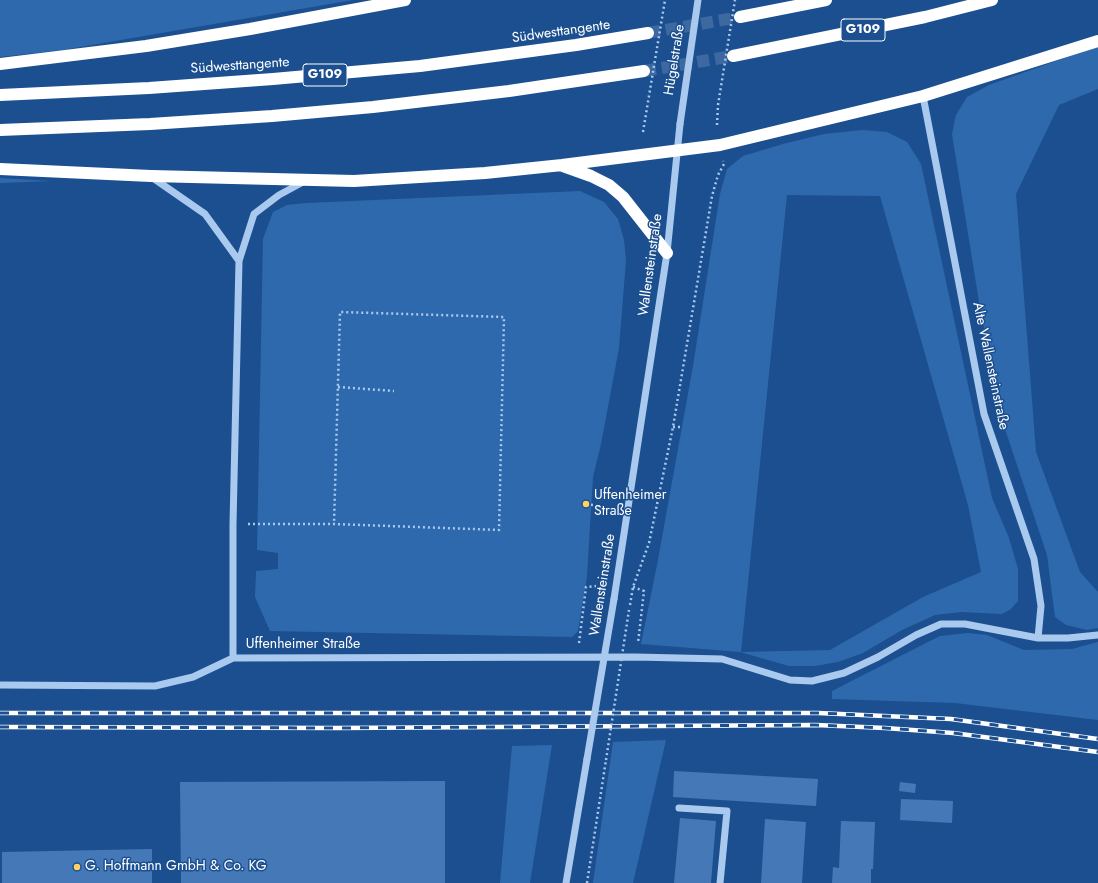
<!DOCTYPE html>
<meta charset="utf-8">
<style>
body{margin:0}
canvas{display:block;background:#1b4f8f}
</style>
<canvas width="1098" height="883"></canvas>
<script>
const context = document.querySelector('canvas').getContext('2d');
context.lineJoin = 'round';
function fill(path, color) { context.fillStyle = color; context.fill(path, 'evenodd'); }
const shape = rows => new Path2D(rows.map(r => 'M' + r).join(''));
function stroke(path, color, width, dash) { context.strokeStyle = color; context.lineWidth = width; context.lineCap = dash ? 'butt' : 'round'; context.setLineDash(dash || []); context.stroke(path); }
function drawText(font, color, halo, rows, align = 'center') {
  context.font = font + ' Jost,sans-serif'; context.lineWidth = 3; context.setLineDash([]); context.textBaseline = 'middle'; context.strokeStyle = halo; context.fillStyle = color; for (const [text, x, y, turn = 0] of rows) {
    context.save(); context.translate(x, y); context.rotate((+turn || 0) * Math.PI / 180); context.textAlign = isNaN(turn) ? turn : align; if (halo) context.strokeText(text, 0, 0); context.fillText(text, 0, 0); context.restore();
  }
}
const green = shape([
 [0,0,353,0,63,50,0,57],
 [1098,46,1098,89,1059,105,1016,194,1036,452,1080,572,1098,592,1098,628,1087,630,1066,625,1055,617,1047,555,1004,426,980,308,952,134,956,115,967,97,989,85],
 [862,130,887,132,907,142,921,164,992,498,1009,538,1018,569,1018,601,1011,609,1002,614,961,612,935,615,902,630,863,653,838,662,815,666,789,666,740,652,641,644,657,565,693,366,720,194,727,169,743,156,783,144,824,134],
 [787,195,880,196,968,505,981,572,923,597,830,650,741,652],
 [0,178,51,181,0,183],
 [580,191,604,202,618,219,624,240,626,260,619,348,601,444,593,477,587,576,578,631,572,637,270,631,255,597,256,571,278,569,278,553,257,550,263,239,273,212,287,205,306,203],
 [968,633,987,635,1024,650,1072,649,1098,642,1098,720,955,703,832,699,832,691,924,644,940,636],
 [666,740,633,883,593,883,613,742],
 [552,745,530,883,500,883,512,746]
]);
const building = shape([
 [674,771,818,779,816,806,673,797],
 [445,781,445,883,181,883,180,782],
 [900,782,916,784,915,793,899,791],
 [901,799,953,801,952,823,900,820],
 [680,818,716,821,711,883,674,883],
 [765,819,806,822,802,883,761,883],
 [841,821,875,822,873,869,871,869,871,883,832,883,833,867,839,868],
 [152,849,152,883,2,883,2,852]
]);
const highwayTunnel = shape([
 [648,33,740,17],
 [644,71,733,56]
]);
const path = shape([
 [338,387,394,391],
 [673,427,680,427],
 [586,504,593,505],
 [248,524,334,524,499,530,504,317,340,312,334,524],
 [633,587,644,591,638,643],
 [630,605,633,587,649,543,673,427,712,196,718,175,724,164,723,161],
 [579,643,586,587,596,586],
 [587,883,606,760]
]);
const minor = shape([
 [923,96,984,414,1034,559,1041,606,1038,638],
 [153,178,205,214,239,261],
 [614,599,667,253,680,124],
 [233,658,233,524,239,261,254,214,279,195,303,182],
 [0,685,155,686,193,677,233,658,636,657,722,659,790,680,812,681,844,673,878,657,916,635,941,624,965,624,1038,638,1068,638,1098,635],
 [679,808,727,811,720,883],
 [566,883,587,759]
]);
const highway = shape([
 [740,17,826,0],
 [733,56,925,17,992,0],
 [0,64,146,46,250,29,405,0],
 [0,95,149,88,273,79,420,66,576,45,648,33],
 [0,130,150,124,272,116,373,107,509,91,644,71],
 [563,166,591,176,609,185,623,197,667,253],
 [0,169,151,176,354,181,485,173,562,165,720,145,923,96,1098,41]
]);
const rail = shape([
 [0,713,818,713,951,719,1098,739],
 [0,727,338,728,816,725,885,728,953,733,1098,752]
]);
const pathBridge = shape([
 [717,125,718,105,735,0],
 [643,132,665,0],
 [606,760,629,610]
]);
const minorBridge = shape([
 [680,124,698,0],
 [587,759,614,599]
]);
const markers = [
 [586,504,4,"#ffd166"],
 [77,867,4,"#ffd166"]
];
const shields = [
 [863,30,44],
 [325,75,44]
];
const shieldNames = [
 ["G109",863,30],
 ["G109",325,75]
];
const streetNames = [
 ["Südwesttangente",561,32,-8],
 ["Hügelstraße",675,60,-81],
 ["Südwesttangente",240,66,-4],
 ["Wallensteinstraße",651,265,-82],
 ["Alte Wallensteinstraße",990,366,78],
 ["Wallensteinstraße",603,585,-81],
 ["Uffenheimer Straße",303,645]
];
const poiNames = [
 ["Uffenheimer",594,496],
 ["Straße",594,512],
 ["G. Hoffmann GmbH & Co. KG",85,867]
];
fill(green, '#2e69ad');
fill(building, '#4478b7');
stroke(highwayTunnel, '#3d69a0', 12, [12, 6]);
stroke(path, '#a9c9ee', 2.5, [2, 3]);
stroke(minor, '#a9c9ee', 7);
stroke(highway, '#fff', 12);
stroke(rail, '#fff', 4.5);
stroke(rail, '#1b4f8f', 3, [9]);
stroke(pathBridge, '#a9c9ee', 2.5, [2, 3]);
stroke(minorBridge, '#a9c9ee', 7);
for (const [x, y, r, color] of markers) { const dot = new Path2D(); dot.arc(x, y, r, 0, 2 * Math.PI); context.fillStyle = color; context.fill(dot); stroke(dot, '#1b4f8f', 1.5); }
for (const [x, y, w] of shields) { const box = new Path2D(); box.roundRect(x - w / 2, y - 11, w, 22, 3); context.fillStyle = '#1b4f8f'; context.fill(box); stroke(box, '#fff', 1); }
drawText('bold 13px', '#fff', null, shieldNames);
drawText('14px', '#fff', '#1b4f8f', streetNames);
drawText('14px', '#fff', '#1b4f8f', poiNames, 'left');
</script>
